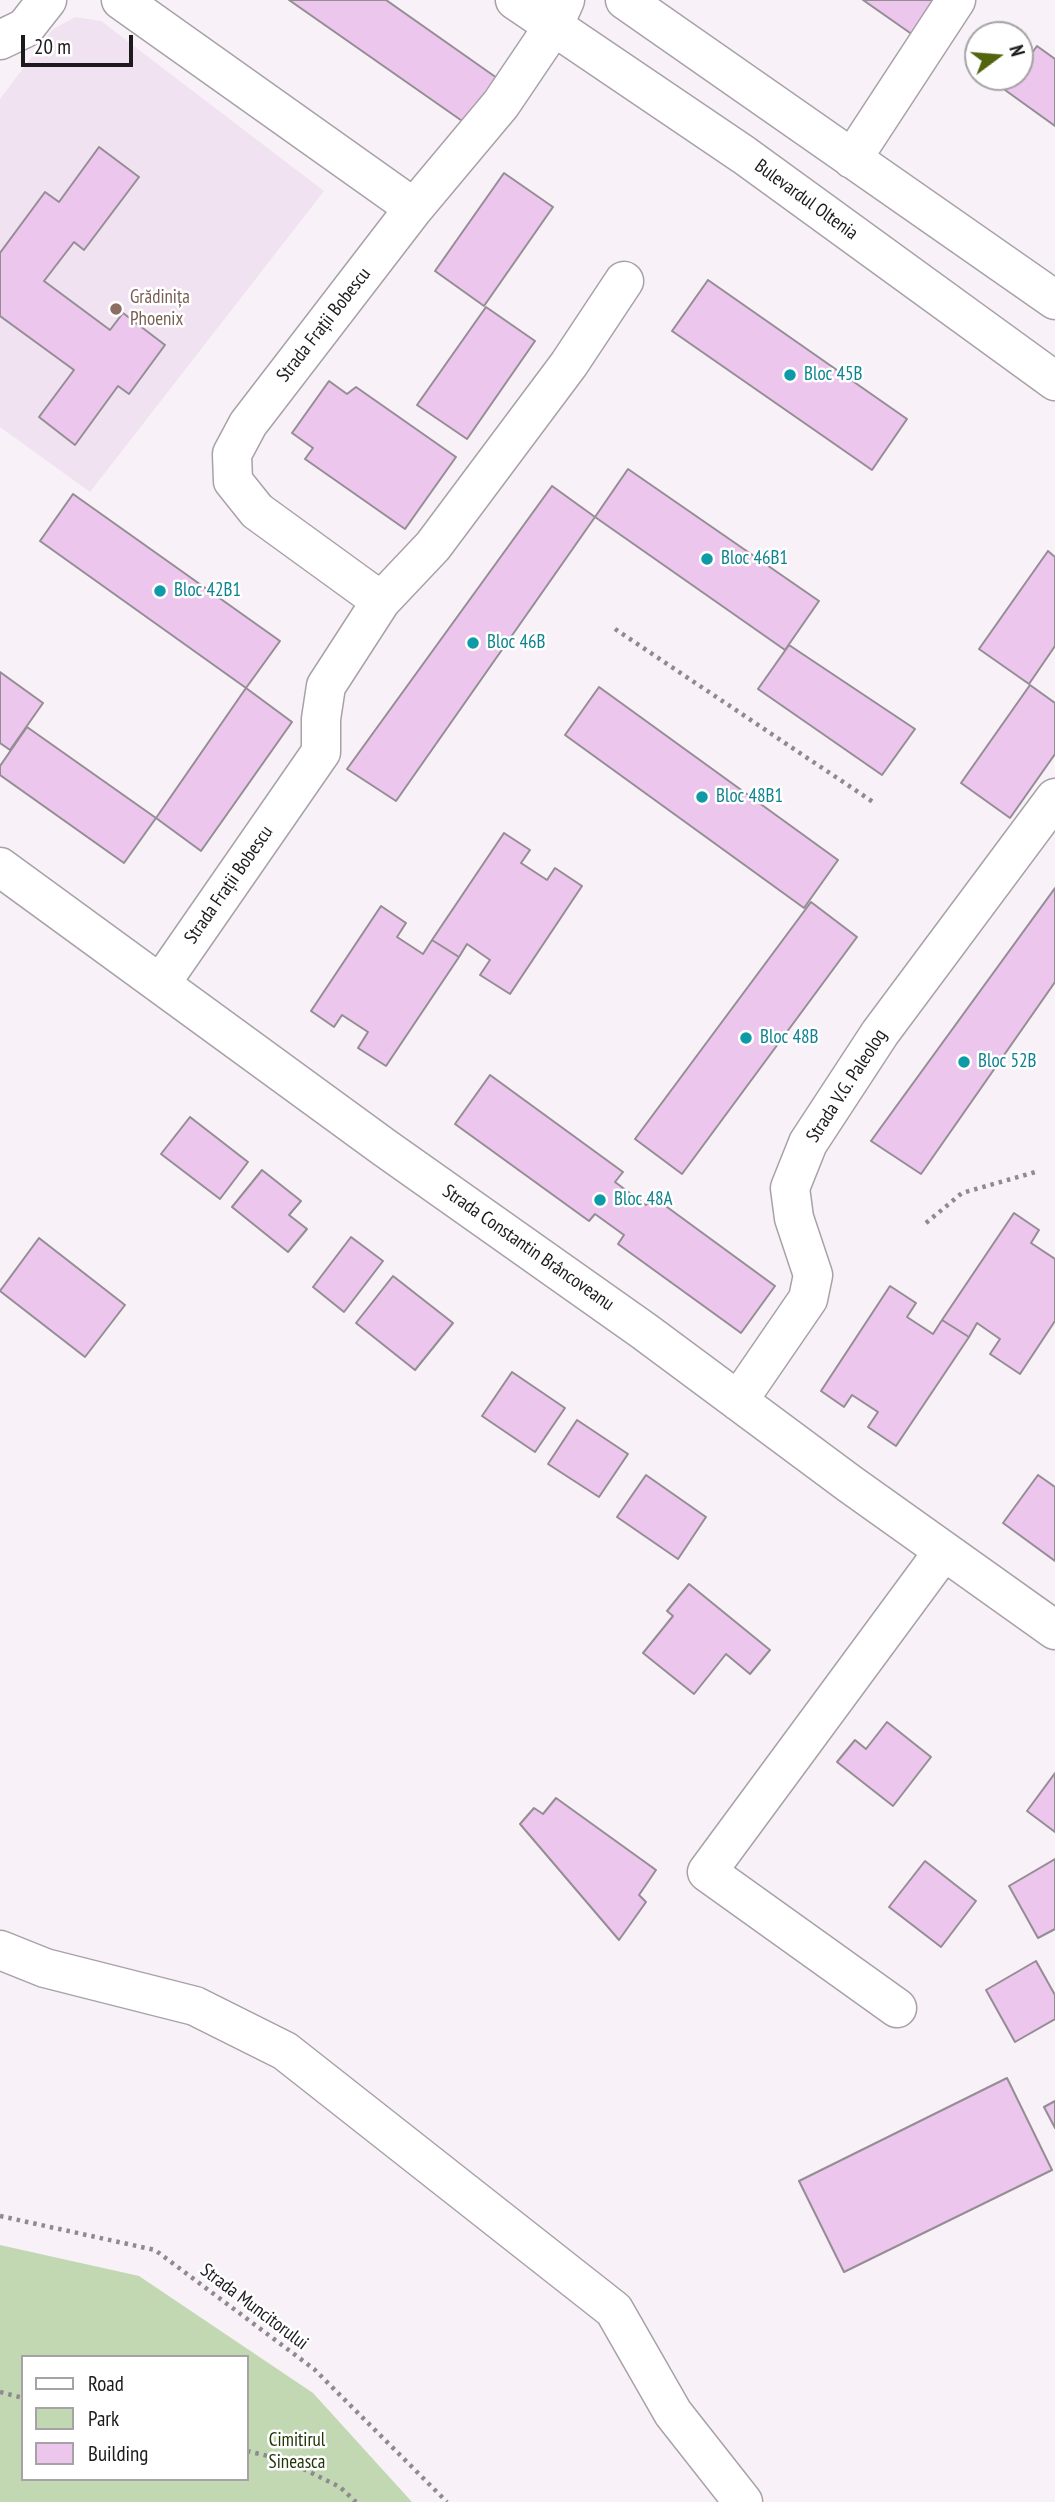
<!DOCTYPE html>
<meta charset="utf-8">
<style>
body{margin:0}
#map{position:relative;width:1055px;height:2502px;overflow:hidden;background:#f8f1f8;font-family:"PT Sans Narrow",sans-serif}
canvas{display:block}
.legend{position:absolute;left:21px;top:2355px;width:228px;height:126px;box-sizing:border-box;background:#fff;border:2px solid #a5a3a5;margin:0;padding:9px 12px;list-style:none;font-size:21px;color:#1d1a1d}
.legend li{display:flex;align-items:center;gap:14px;height:35px}
.legend b{width:35px;border:2px solid #a5a3a5}
.north{position:absolute;left:964px;top:21px;width:70px;height:70px;box-sizing:border-box;background:#fff;border:2px solid #a5a3a5;border-radius:50%;rotate:74deg;font-size:19px;font-weight:700;line-height:28px;text-align:center;color:#1d1a1d}
.north::after{content:'';display:block;margin:auto;width:24px;height:32px;background:#52640e;clip-path:polygon(50% 0,100% 100%,50% 72%,0 100%)}
.scale{position:absolute;left:21px;top:35px;width:112px;height:32px;box-sizing:border-box;border:4px solid #1d1a1d;border-top:0;padding-left:9px;font-size:21px;line-height:24px;white-space:nowrap;color:#1d1a1d;-webkit-text-stroke:5px #fff;paint-order:stroke}
</style>
<div id="map">
<canvas width="1055" height="2502"></canvas>
<ul class="legend">
<li><b style="height:9px;background:#fff"></b>Road</li>
<li><b style="height:19px;background:#c2d8b3"></b>Park</li>
<li><b style="height:19px;background:#ecc6ed"></b>Building</li>
</ul>
<div class="north">N</div>
<div class="scale">20 m</div>
</div>
<script>
const context = document.querySelector('canvas').getContext('2d');
context.lineJoin = 'round';
function fill(path, color) { context.fillStyle = color; context.fill(path, 'evenodd'); }
const shape = rows => new Path2D(rows.map(r => 'M' + r).join(''));
function stroke(path, color, width, dash) { context.strokeStyle = color; context.lineWidth = width; context.lineCap = dash ? 'butt' : 'round'; context.setLineDash(dash || []); context.stroke(path); }
function drawText(font, color, halo, rows, align = 'center') {
  context.font = font + ' "PT Sans Narrow",sans-serif'; context.lineWidth = 5; context.setLineDash([]); context.textBaseline = 'middle'; context.strokeStyle = halo; context.fillStyle = color; for (const [text, x, y, turn = 0] of rows) {
    context.save(); context.translate(x, y); context.rotate((+turn || 0) * Math.PI / 180); context.textAlign = isNaN(turn) ? turn : align; if (halo) context.strokeText(text, 0, 0); context.fillText(text, 0, 0); context.restore();
  }
}
const built = shape([
 [75,17,101,21,324,191,90,492,0,427,0,99,52,30]
]);
const green = shape([
 [0,2245,139,2276,313,2393,412,2502,0,2502],
 [23,2357,247,2357,247,2479,23,2479]
]);
const building = shape([
 [289,0,386,0,497,78,465,123,289,0],
 [863,0,937,0,913,35,863,0],
 [1037,46,1055,59,1055,126,1005,90,1014,77,1020,77,1020,69,1037,46],
 [99,147,139,177,84,250,74,242,44,281,110,330,123,313,165,345,129,394,118,386,75,445,39,417,74,370,0,316,0,253,45,192,59,202,99,147],
 [504,173,553,207,484,306,435,271,504,173],
 [708,280,907,419,872,470,672,331,708,280],
 [486,307,535,341,467,439,417,405,486,307],
 [329,381,347,394,356,387,456,457,405,529,305,459,313,448,292,433,329,381],
 [628,469,819,601,785,650,595,517,628,469],
 [552,486,595,517,396,801,347,769,552,486],
 [73,494,280,641,246,688,40,541,73,494],
 [1048,551,1055,557,1055,646,1029,684,979,649,1048,551],
 [789,645,915,729,882,775,758,689,789,645],
 [0,672,43,703,10,750,0,743,0,672],
 [1030,685,1055,703,1055,754,1010,818,961,783,1030,685],
 [599,687,838,860,804,908,565,735,599,687],
 [246,688,292,722,201,851,156,818,246,688],
 [27,727,156,818,124,863,0,775,0,766,27,727],
 [504,833,530,850,521,863,547,880,555,868,582,886,510,994,480,975,490,960,467,944,459,957,432,940,504,833],
 [1055,888,1055,982,921,1174,871,1141,1055,888],
 [811,902,857,937,682,1174,635,1139,811,902],
 [381,906,406,923,397,937,423,954,432,940,459,957,386,1066,358,1048,368,1032,342,1015,334,1027,311,1011,381,906],
 [490,1075,623,1172,615,1182,646,1205,652,1196,775,1286,741,1333,618,1244,624,1235,595,1214,589,1221,455,1124,490,1075],
 [190,1117,248,1162,220,1199,161,1154,190,1117],
 [262,1170,301,1201,289,1215,307,1229,288,1252,232,1207,262,1170],
 [1014,1213,1039,1230,1031,1243,1055,1259,1055,1321,1020,1374,990,1354,1000,1339,977,1323,969,1337,942,1320,1014,1213],
 [351,1237,383,1261,344,1312,313,1287,351,1237],
 [39,1238,125,1305,85,1357,0,1291,39,1238],
 [393,1276,453,1323,415,1370,356,1323,393,1276],
 [890,1286,916,1303,907,1317,933,1334,942,1320,969,1337,896,1446,868,1427,878,1412,852,1395,844,1407,821,1391,890,1286],
 [512,1372,565,1408,535,1452,482,1416,512,1372],
 [577,1420,628,1454,599,1497,548,1464,577,1420],
 [646,1475,706,1517,678,1559,617,1517,646,1475],
 [1038,1475,1055,1487,1055,1561,1003,1523,1038,1475],
 [689,1584,770,1650,750,1674,726,1654,694,1694,643,1653,673,1616,667,1611,689,1584],
 [887,1722,931,1757,893,1806,837,1762,855,1740,866,1749,887,1722],
 [1055,1773,1055,1832,1027,1811,1055,1773],
 [556,1798,656,1870,639,1895,646,1902,619,1940,520,1824,534,1808,543,1814,556,1798],
 [1055,1859,1055,1929,1038,1938,1009,1886,1055,1859],
 [925,1861,976,1901,941,1947,889,1907,925,1861],
 [1036,1961,1055,1995,1055,2019,1015,2042,986,1990,1036,1961],
 [1007,2078,1052,2170,844,2272,799,2181,1007,2078],
 [1055,2101,1055,2128,1044,2107,1055,2101]
]);
const path = shape([
 [615,629,873,802],
 [926,1223,962,1193,1039,1171],
 [0,2216,155,2250,314,2369,447,2502],
 [0,2392,23,2398],
 [247,2451,285,2460,340,2487,356,2502]
]);
const minor = shape([
 [121,0,414,208],
 [515,0,744,155,1055,381],
 [625,0,1055,300],
 [0,40,25,28,47,0],
 [852,159,956,0],
 [381,601,257,511,233,481,232,454,248,424,414,208,501,104,553,27,565,0],
 [0,867,385,1148,644,1331,850,1484,1055,1630],
 [161,983,321,752,321,719,326,686,381,601,433,546,569,364,624,281],
 [738,1401,808,1299,813,1275,794,1218,790,1188,808,1143,880,1033,1055,798],
 [0,1950,45,1968,195,2006,285,2051,614,2310,673,2413,743,2502],
 [897,2008,707,1872,943,1552]
]);
const markers = [
 [116,309,7,"#8d6e63"],
 [790,375,7,"#0f9aa8"],
 [707,559,7,"#0f9aa8"],
 [160,591,7,"#0f9aa8"],
 [473,643,7,"#0f9aa8"],
 [702,797,7,"#0f9aa8"],
 [746,1038,7,"#0f9aa8"],
 [964,1062,7,"#0f9aa8"],
 [600,1200,7,"#0f9aa8"]
];
const streetNames = [
 ["Bulevardul Oltenia",806,200,36],
 ["Strada Frații Bobescu",324,325,-52],
 ["Strada Frații Bobescu",229,885,-55],
 ["Strada V.G. Paleolog",847,1086,-57],
 ["Strada Constantin Brâncoveanu",528,1248,35],
 ["Strada Muncitorului",254,2307,37]
];
const educationNames = [
 ["Grădinița",130,298],
 ["Phoenix",130,320]
];
const cultureNames = [
 ["Bloc 45B",804,375],
 ["Bloc 46B1",721,559],
 ["Bloc 42B1",174,591],
 ["Bloc 46B",487,643],
 ["Bloc 48B1",716,797],
 ["Bloc 48B",760,1038],
 ["Bloc 52B",978,1062],
 ["Bloc 48A",614,1200]
];
const parkNames = [
 ["Cimitirul",297,2441],
 ["Sineasca",297,2463]
];
fill(built, '#f0e2f0');
fill(green, '#c2d8b3');
fill(building, '#ecc6ed');
stroke(building, '#948e94', 2);
stroke(minor, '#a8a1a8', 41);
stroke(path, '#8f8a8f', 4.5, [3.5, 5]);
stroke(minor, '#fff', 38);
for (const [x, y, r, color] of markers) { const dot = new Path2D(); dot.arc(x, y, r, 0, 2 * Math.PI); context.fillStyle = color; context.fill(dot); stroke(dot, '#fff', 2.5); }
drawText('19px', '#1d1a1d', '#fff', streetNames);
drawText('19px', '#785e54', '#fff', educationNames, 'left');
drawText('19px', '#0d838f', '#fff', cultureNames, 'left');
drawText('19px', '#203708', '#fff', parkNames);
</script>
